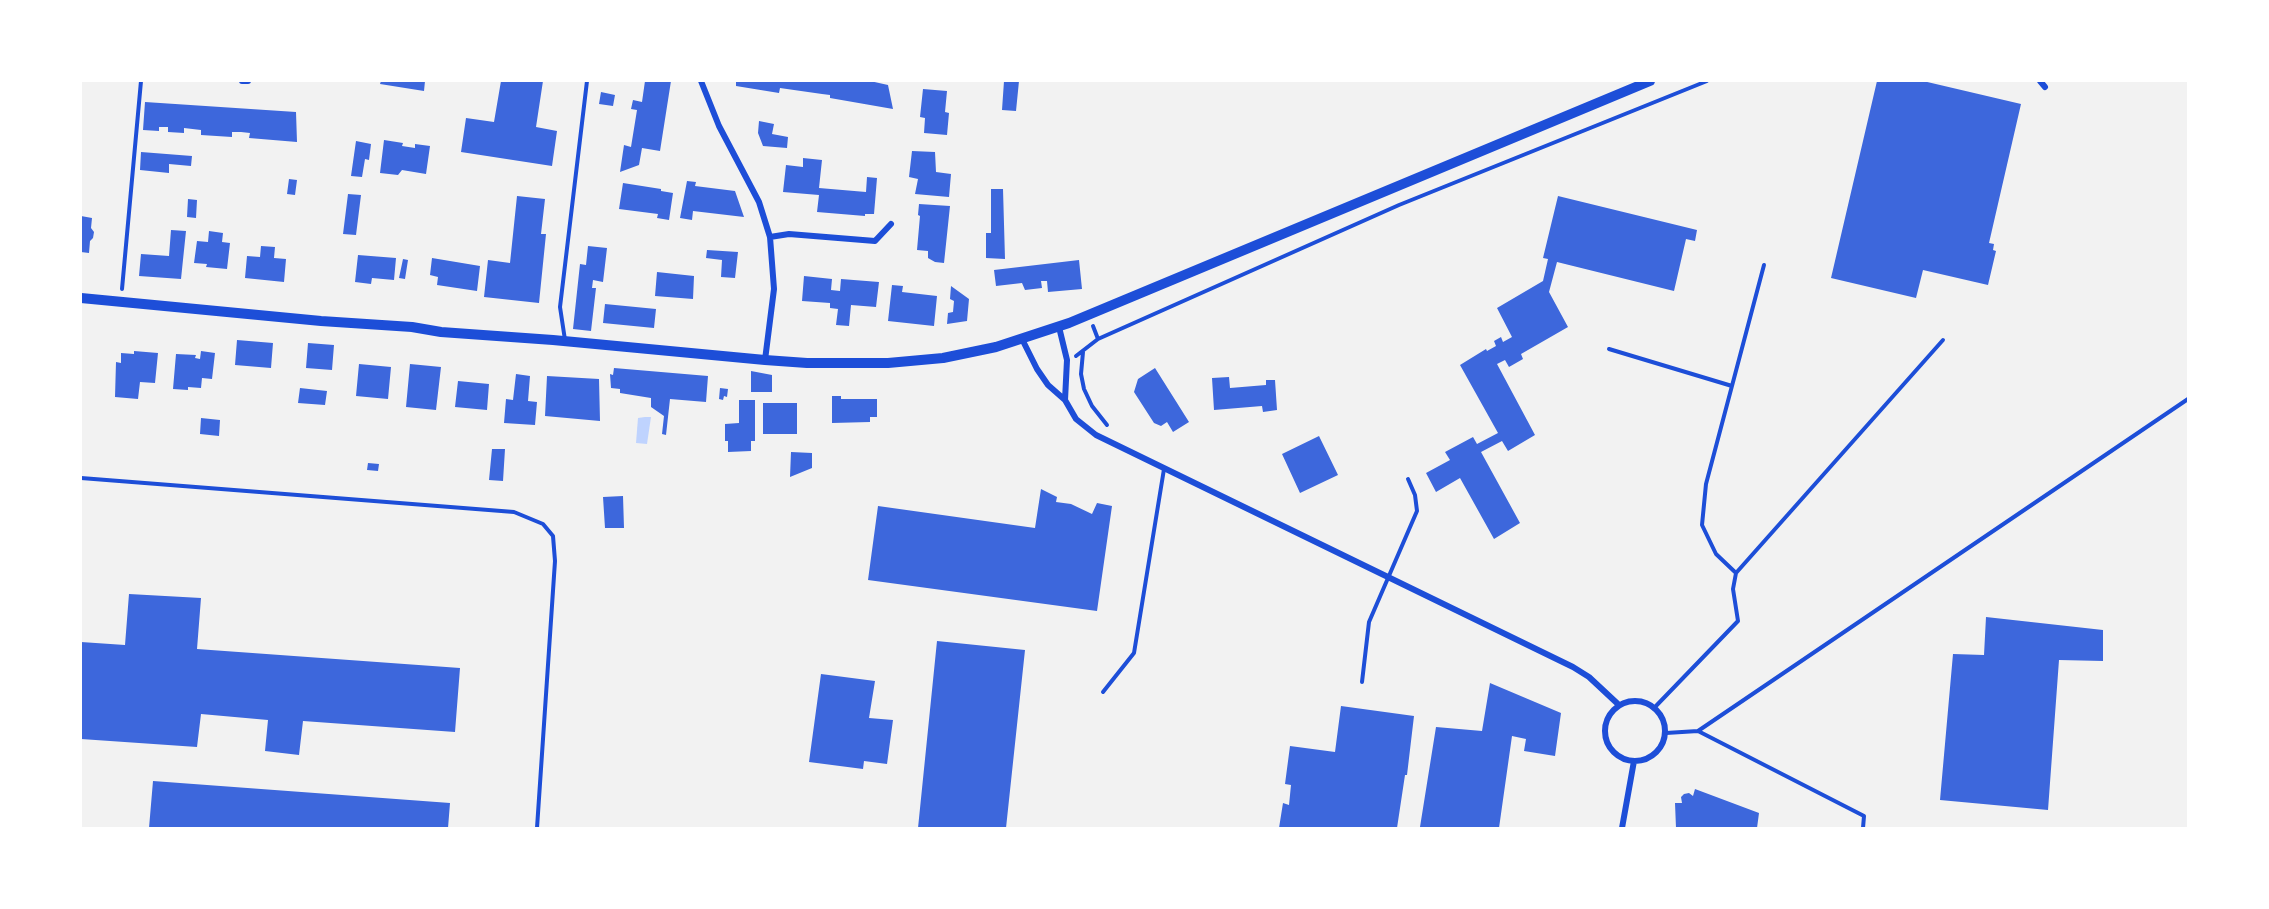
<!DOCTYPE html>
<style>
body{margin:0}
#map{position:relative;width:2269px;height:909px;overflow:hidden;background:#f2f2f2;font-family:"Fira Sans Condensed",sans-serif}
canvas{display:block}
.frame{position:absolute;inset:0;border:82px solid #fff;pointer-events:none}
</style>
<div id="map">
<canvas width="2269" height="909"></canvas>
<div class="frame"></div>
</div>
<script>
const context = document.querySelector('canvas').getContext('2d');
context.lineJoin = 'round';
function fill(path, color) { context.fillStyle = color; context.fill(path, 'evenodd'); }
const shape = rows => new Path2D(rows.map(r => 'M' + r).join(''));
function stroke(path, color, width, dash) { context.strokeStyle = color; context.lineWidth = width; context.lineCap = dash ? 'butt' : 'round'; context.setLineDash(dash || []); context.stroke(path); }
const water = shape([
 [645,417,651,417,647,444,636,443,638,418]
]);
const building = shape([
 [381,81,425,81,424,91,380,84],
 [501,81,543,81,536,127,557,131,552,166,461,152,466,118,494,122],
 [645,81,671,81,660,151,642,148,639,165,620,172,624,145,631,147,637,110,631,109,633,100,642,102],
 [736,81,870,81,888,85,893,109,830,98,830,95,822,94,780,88,779,93,736,86],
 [1004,81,1019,81,1016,111,1002,110],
 [1877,81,1923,81,2021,104,1989,243,1994,244,1993,250,1996,251,1988,285,1923,270,1916,298,1831,278],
 [923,89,947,91,945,112,949,113,947,135,924,133,925,118,920,117],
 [601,92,615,95,613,106,599,104],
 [145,102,296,112,297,142,249,138,250,133,241,132,232,132,232,137,201,135,201,130,184,128,184,133,168,132,168,127,159,127,159,131,143,130],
 [759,121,774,124,772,134,788,137,787,148,763,146,758,133],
 [384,140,403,143,402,146,415,148,415,144,430,146,426,174,402,170,398,175,380,173],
 [356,141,371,144,369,160,365,159,362,177,351,176],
 [912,151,935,152,936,172,951,174,949,197,915,194,918,179,909,177],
 [141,152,192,156,191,166,169,164,169,173,140,170],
 [803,158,822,160,819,188,866,192,867,177,877,178,874,214,865,214,865,216,817,212,819,195,783,192,786,165,803,167],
 [289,179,297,180,295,195,287,194],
 [687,181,696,182,695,186,735,191,744,217,693,211,692,220,680,218],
 [623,183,661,189,661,191,673,193,669,220,657,218,658,214,619,209],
 [991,189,1003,189,1005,259,986,258,986,233,991,233],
 [348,194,361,195,356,235,343,234],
 [517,196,545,199,541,234,546,234,539,303,484,297,488,260,510,263],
 [1558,196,1697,230,1695,241,1686,239,1674,291,1557,262,1549,292,1568,327,1521,354,1523,359,1509,367,1505,360,1497,364,1535,435,1508,451,1502,441,1481,452,1520,523,1494,539,1460,478,1436,492,1426,473,1450,460,1445,452,1473,437,1477,444,1498,433,1460,365,1486,349,1487,351,1496,346,1494,341,1501,337,1503,342,1512,337,1497,308,1543,281,1548,259,1543,258],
 [188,199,197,200,196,218,187,217],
 [919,204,950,206,944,263,935,262,928,258,928,251,917,250,920,216,918,215],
 [81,216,92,218,91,228,94,232,93,238,90,241,89,253,81,252],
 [171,230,186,231,181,279,139,276,141,254,169,256],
 [209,231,223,233,222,242,230,243,227,269,206,267,207,264,194,263,197,241,208,242],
 [261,246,275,247,274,258,286,259,284,282,245,278,247,256,260,257],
 [588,246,607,248,603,282,593,280,592,288,596,288,591,331,573,329,580,264,586,265],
 [707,250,738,252,735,278,721,277,722,260,706,258],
 [358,255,396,258,394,280,372,278,371,284,355,282],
 [432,258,480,266,477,291,437,285,438,277,430,275],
 [403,259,408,260,405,279,399,278],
 [1079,260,1082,289,1048,292,1047,281,1041,281,1042,288,1025,290,1022,283,996,286,994,270],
 [657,272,694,276,693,299,655,296],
 [804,276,832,279,831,290,840,291,841,279,879,282,876,307,851,305,849,326,836,325,838,309,830,308,830,303,802,301],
 [892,285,903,286,902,292,937,296,934,326,888,321],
 [951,286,969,299,967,321,947,324,948,313,953,312,954,301,950,299],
 [605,304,656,309,654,328,603,323],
 [237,340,273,343,271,368,235,365],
 [308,343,334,345,332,370,306,368],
 [134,351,158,353,155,383,140,382,138,399,115,397,116,362,121,363,121,353,134,354],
 [201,351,215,353,212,379,202,378,201,388,188,387,188,390,173,389,176,354,196,355,195,358,200,359],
 [359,364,391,367,388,399,356,396],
 [410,364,441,367,436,410,406,407],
 [614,368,708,376,706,402,670,399,666,435,662,434,664,416,651,407,651,398,620,393,620,389,611,388,610,374,613,375],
 [1155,368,1189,422,1173,432,1167,422,1161,426,1154,423,1134,392,1138,379],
 [751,371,772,375,772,392,751,392],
 [516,374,530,376,528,401,537,402,535,425,504,423,506,399,513,400],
 [547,376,599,379,600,421,545,416],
 [1229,377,1230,388,1266,385,1266,380,1275,380,1277,410,1263,412,1262,406,1214,410,1212,378],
 [458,381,489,384,487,410,455,407],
 [300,388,327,391,325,405,298,403],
 [720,388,728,389,727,397,724,396,723,400,719,399],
 [832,396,841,396,841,399,877,399,877,417,870,417,870,422,832,423],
 [739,400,755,400,755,441,751,441,751,451,728,452,728,441,725,441,725,424,739,423],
 [763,403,797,403,797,434,763,434],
 [201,418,220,420,219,436,200,434],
 [1319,436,1338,475,1300,493,1282,454],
 [492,449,505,449,503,481,489,480],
 [791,452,812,453,812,468,790,477],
 [368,463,379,464,378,471,367,470],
 [1041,489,1057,497,1056,502,1071,504,1092,514,1097,503,1112,506,1097,611,868,580,878,506,1035,528],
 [623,496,624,528,605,528,603,497],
 [129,594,201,598,197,649,460,668,455,732,303,721,299,755,265,751,268,720,201,714,197,747,81,739,81,642,125,645],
 [1986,617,2103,630,2103,661,2059,660,2048,810,1940,800,1953,654,1984,655],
 [937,641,1025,650,1006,828,918,828],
 [821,674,875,681,869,718,893,720,887,764,864,761,863,769,809,762],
 [1490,683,1561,713,1555,756,1524,751,1526,739,1512,736,1499,828,1420,827,1436,727,1482,731],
 [1341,706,1414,716,1407,775,1405,775,1397,828,1279,828,1283,803,1289,805,1291,785,1285,784,1290,746,1335,752],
 [153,781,450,803,448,828,149,828],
 [1695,789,1759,813,1757,828,1676,828,1675,803,1682,803,1681,797,1684,794,1689,793,1693,796]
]);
const path = shape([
 [122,289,141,81],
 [1093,326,1098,339],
 [1083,352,1081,374,1084,389,1092,406,1107,425],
 [1076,356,1098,339,1399,205,1707,81],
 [1698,731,2188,399],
 [1666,733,1698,731,1864,816,1863,828]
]);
const service = shape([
 [565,340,560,307,587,81],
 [1609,349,1732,386],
 [81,478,514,512,543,524,553,536,555,561,537,828],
 [1736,573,1716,554,1702,525,1706,484,1764,265],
 [1362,682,1369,622,1417,511,1415,495,1408,479],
 [1103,692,1134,653,1164,469],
 [1655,707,1738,621,1733,589,1736,573,1943,340]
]);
const minor = shape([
 [242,81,248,81],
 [701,81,719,126,759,202,770,237,774,289,765,360],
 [2040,81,2045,87],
 [770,237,789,234,875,241,891,224],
 [1059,327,1067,360,1065,400],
 [1022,339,1037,369,1048,385,1065,400,1076,419,1096,435,1573,667,1589,677,1619,705],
 '1605 731a30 30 0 1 1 60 0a30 30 0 1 1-60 0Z',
 [1622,828,1634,761]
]);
const tertiary = shape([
 [81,298,321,321,412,327,441,332,553,340,765,360,807,363,888,363,943,358,996,347,1069,323,1650,81]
]);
fill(water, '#bfd3fe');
fill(building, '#3d67dc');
stroke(path, '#1d4ed8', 4);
stroke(service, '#1d4ed8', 4);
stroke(minor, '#1d4ed8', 6);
stroke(tertiary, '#1d4ed8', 10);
</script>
